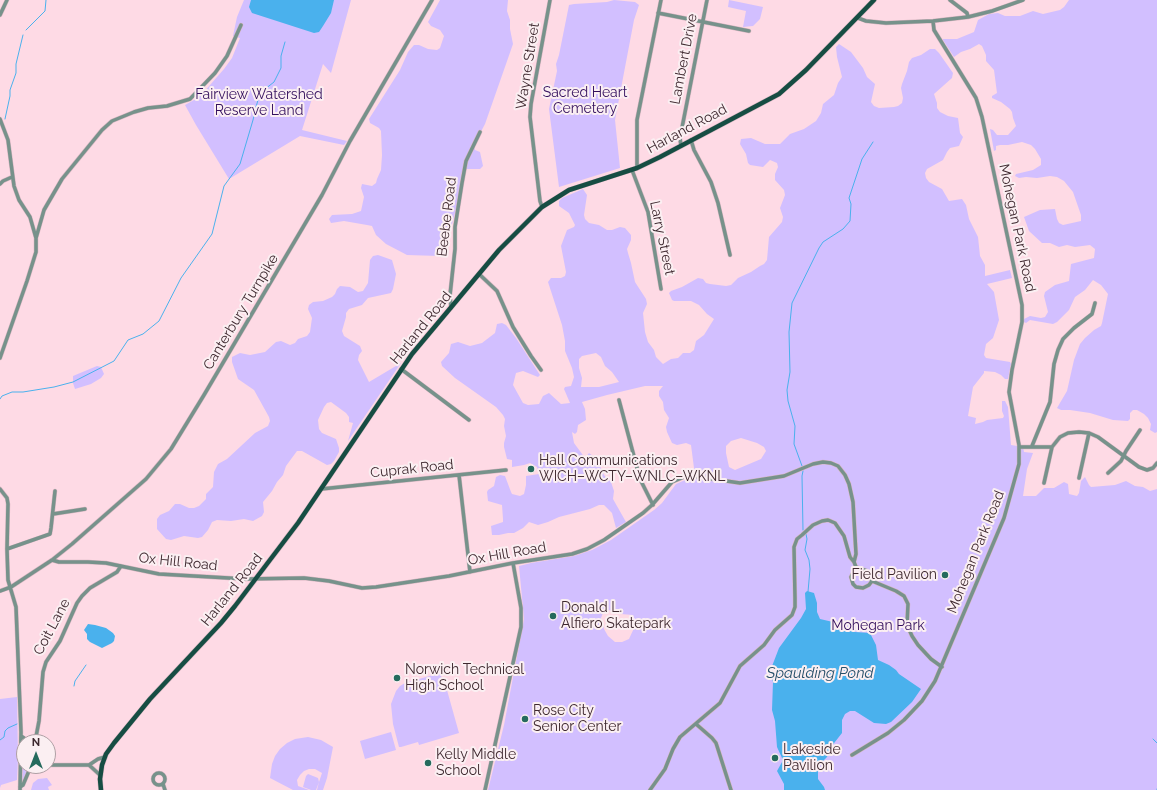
<!DOCTYPE html>
<meta charset="utf-8">
<style>
body{margin:0}
#map{position:relative;width:1157px;height:790px;overflow:hidden;background:#fedae5;font-family:Raleway,sans-serif}
canvas{display:block}
.north{position:absolute;left:16px;top:734px;width:40px;height:40px;box-sizing:border-box;background:#fbeff2;border:1px solid #af9fa4;border-radius:50%;rotate:0deg;font-size:11px;font-weight:700;line-height:16px;text-align:center;color:#3e282f}
.north::after{content:'';display:block;margin:auto;width:14px;height:18px;background:#256a5d;clip-path:polygon(50% 0,100% 100%,50% 72%,0 100%)}
</style>
<div id="map">
<canvas width="1157" height="790"></canvas>
<div class="north">N</div>
</div>
<script>
const context = document.querySelector('canvas').getContext('2d');
context.lineJoin = 'round';
function fill(path, color) { context.fillStyle = color; context.fill(path, 'evenodd'); }
const shape = rows => new Path2D(rows.map(r => 'M' + r).join(''));
function stroke(path, color, width, dash) { context.strokeStyle = color; context.lineWidth = width; context.lineCap = dash ? 'butt' : 'round'; context.setLineDash(dash || []); context.stroke(path); }
function drawText(font, color, halo, rows, align = 'center') {
  context.font = font + ' Raleway,sans-serif'; context.lineWidth = 4; context.setLineDash([]); context.textBaseline = 'middle'; context.strokeStyle = halo; context.fillStyle = color; for (const [text, x, y, turn = 0] of rows) {
    context.save(); context.translate(x, y); context.rotate((+turn || 0) * Math.PI / 180); context.textAlign = isNaN(turn) ? turn : align; if (halo) context.strokeText(text, 0, 0); context.fillText(text, 0, 0); context.restore();
  }
}
const green = shape([
 [244,0,351,0,331,73,323,64,302,130,347,141,344,145,300,136,229,179,196,125,185,105,194,100,203,93,224,69,232,58,240,38,233,36,237,17],
 [440,0,508,0,507,11,510,20,510,29,513,44,485,124,474,145,475,150,480,152,483,166,480,169,466,169,462,172,456,209,451,228,446,236,446,245,443,254,439,256,407,255,386,244,376,235,372,226,367,225,344,221,331,223,329,219,332,215,352,214,361,211,364,197,361,188,362,184,372,186,376,183,377,179,381,170,382,155,381,131,379,128,370,123,369,119,400,70,408,52,414,45,419,45,428,49,437,50,440,48,444,36,440,30,431,26,428,22],
 [614,0,635,2,639,5,634,20,615,120,620,168,559,187,549,109,557,71,556,64,559,55,569,5,574,4,607,2],
 [729,0,763,7,760,19,753,26,743,27,746,11,728,7],
 [1069,0,1157,0,1157,432,1155,433,1150,430,1151,424,1148,418,1144,414,1137,410,1133,410,1130,413,1130,419,1128,421,1113,420,1090,413,1070,410,1061,410,1057,408,1067,391,1074,360,1080,344,1085,338,1094,330,1101,326,1102,323,1108,294,1101,285,1093,280,1085,290,1075,297,1069,310,1057,322,1053,324,1030,320,1026,323,1024,322,1024,319,1030,316,1041,318,1045,317,1048,312,1044,296,1045,292,1055,285,1069,281,1071,264,1094,258,1095,249,1090,245,1075,247,1067,245,1059,247,1050,243,1042,243,1029,231,1024,217,1040,210,1055,209,1057,219,1059,223,1063,225,1081,221,1081,215,1073,192,1064,181,1057,177,1050,176,1037,178,1026,177,1019,178,1015,176,1016,174,1033,170,1041,165,1041,159,1035,149,1031,145,1022,142,1008,145,1000,145,996,146,996,150,994,151,990,129,993,130,997,135,1008,135,1016,126,1013,118,1012,112,1010,109,1001,102,992,98,992,96,997,93,994,70,986,61,986,55,982,46,979,44,970,49,961,52,954,57,943,40,943,39,957,39,974,32,978,20,989,14,998,13,1005,16,1020,16,1033,11,1043,14,1060,10,1064,7],
 [839,44,851,52,863,68,867,77,875,84,871,102,874,106,879,108,894,107,898,106,902,103,903,98,901,88,902,84,907,71,909,62,912,58,921,55,930,49,935,49,939,53,953,73,952,78,934,94,937,103,937,108,940,112,948,116,958,118,960,133,963,137,959,146,950,148,947,152,943,160,927,169,925,173,926,178,929,182,942,189,949,201,962,199,966,205,969,219,978,237,980,256,985,265,985,276,1010,270,1012,278,987,284,994,292,999,320,993,338,986,344,984,355,986,358,1010,362,1011,364,1008,379,1005,379,1001,375,995,372,984,371,984,373,973,387,968,416,976,418,975,424,983,422,987,420,1003,418,1004,416,1002,411,1002,401,1005,401,1008,407,1011,445,1023,447,1024,452,1033,453,1027,469,1023,496,1036,496,1044,488,1054,488,1064,482,1068,484,1069,494,1077,496,1079,493,1081,481,1085,477,1089,485,1091,487,1115,485,1126,481,1135,486,1143,487,1150,491,1157,489,1157,790,488,790,504,725,524,619,519,566,531,563,574,556,592,550,611,540,654,510,662,503,676,484,692,477,694,468,691,445,686,443,677,445,672,443,667,432,666,427,669,418,664,410,663,402,659,396,659,391,663,386,645,386,607,395,582,402,585,409,586,420,578,425,577,432,575,434,572,432,574,443,585,458,589,453,593,456,600,466,604,475,611,482,614,491,613,499,626,522,616,528,612,513,604,505,599,505,590,509,559,517,548,522,538,525,529,522,523,528,514,533,508,533,499,535,492,535,491,526,503,522,503,519,502,505,488,501,487,492,488,490,494,486,496,477,500,475,505,476,511,492,512,494,520,496,524,494,526,485,526,476,539,474,537,467,530,463,524,465,512,467,512,460,507,459,504,447,504,443,506,436,504,426,505,419,503,415,496,407,455,378,442,366,441,362,449,353,451,344,458,342,470,346,482,343,495,333,497,324,502,323,506,325,516,338,540,375,538,377,523,371,516,373,513,385,523,403,528,405,539,404,543,396,549,393,561,404,570,403,564,389,565,387,571,386,574,377,572,368,565,351,565,341,562,325,548,282,551,278,561,278,565,276,566,272,561,246,567,230,574,227,575,225,569,213,559,206,559,201,562,198,583,189,587,195,584,215,585,219,589,223,599,225,607,230,612,230,620,227,625,228,631,235,631,240,627,249,628,253,631,263,635,282,646,299,647,304,643,313,645,332,648,342,654,350,656,357,663,364,671,359,678,358,683,353,690,353,694,350,696,341,704,335,714,319,707,314,699,305,691,301,674,301,672,300,669,293,671,291,682,287,698,278,703,279,706,283,710,284,726,286,731,285,738,278,751,272,760,266,764,264,767,260,769,237,782,222,783,217,780,208,785,195,784,190,775,180,775,174,778,167,777,163,770,160,763,167,750,165,748,163,746,154,740,144,741,139,751,138,765,144,780,144,790,134,804,129,816,121,821,113,823,104,834,95,838,83,842,77,837,57,836,47],
 [596,353,601,357,605,366,612,372,619,382,599,387,581,387,582,378,579,368,579,359,582,356],
 [741,438,757,443,764,447,766,451,761,459,735,470,729,467,726,453,726,446,731,441],
 [609,610,621,614,633,615,635,626,629,639,622,642,615,642,608,636,604,629,601,618,603,613],
 [378,255,392,260,396,274,393,289,391,293,368,298,362,305,349,309,346,313,346,317,342,331,344,336,360,346,362,351,359,355,358,360,369,382,401,363,348,441,353,423,349,422,349,417,346,413,331,402,327,403,324,407,318,420,319,429,322,433,336,439,339,448,339,452,334,461,331,464,327,465,302,451,297,451,286,466,283,475,277,482,272,491,263,502,264,512,262,516,253,521,244,519,231,521,217,520,212,522,208,530,202,537,198,538,184,536,171,540,166,539,157,529,157,519,160,515,169,511,175,504,180,504,189,508,194,508,199,506,206,499,206,494,213,487,214,472,218,464,227,459,255,433,268,426,270,421,269,417,254,390,238,379,232,362,232,357,240,353,250,355,265,352,276,342,281,341,290,345,295,343,298,339,307,336,310,332,312,318,308,309,309,305,313,302,323,301,332,297,335,294,337,289,340,286,350,287,358,292,363,291,368,283,370,260,373,256],
 [97,366,101,367,104,374,101,378,91,384,75,389,73,383,73,376],
 [440,673,443,681,445,683,459,733,419,745,418,742,401,747,399,747,393,724,391,704,396,691,400,686,405,683],
 [17,697,18,759,17,780,1,785,0,788,0,699],
 [391,732,396,750,365,759,360,741],
 [308,737,321,740,333,747,327,778,323,790,317,790,319,782,316,790,311,790,303,787,306,776,308,774,318,778,319,782,322,773,315,769,309,769,304,771,300,775,297,780,298,786,309,790,293,790,270,778,272,764,275,756,280,749,287,743,295,739],
 [23,740,25,742,24,742,24,766,29,766,22,783],
 [47,778,52,785,48,787,49,790,31,790,33,783,38,779]
]);
const water = shape([
 [251,0,334,0,331,13,323,26,319,32,314,33,252,13,249,7],
 [807,591,814,593,817,603,817,612,820,619,833,622,841,629,848,628,855,632,870,633,876,645,878,660,889,665,896,670,899,674,921,689,912,702,891,722,886,724,874,723,855,711,850,711,845,714,842,720,842,733,831,747,827,757,821,763,818,770,818,779,824,787,825,790,784,790,784,784,777,771,782,762,782,758,777,747,775,721,772,710,773,682,769,674,779,648,801,618,806,609,805,593],
 [88,624,95,625,106,628,113,633,115,636,114,641,112,643,102,648,90,642,87,639,87,634,84,630]
]);
const stream = shape([
 [26,30,45,11,46,0],
 [5,119,10,96,10,90,16,73,16,64,23,35],
 [0,399,2,396,12,392,23,392,54,387,73,382,114,361,128,340,143,334,159,321,181,278,212,234,224,186,240,164,253,120,256,107,260,93,274,82,281,68,281,56,285,42],
 [802,466,794,444,795,426,788,401,787,390,790,372,789,332,792,303,819,248,823,242,843,229,850,221,851,204,849,198,862,159,873,142],
 [803,471,802,476,803,530],
 [806,534,807,539,805,550,809,560,810,569,808,592],
 [74,686,75,681,86,665],
 [1153,739,1157,743],
 [0,740,4,737,5,731,8,728,17,724],
 [1157,790,1157,789]
]);
const minor = shape([
 [950,0,967,13,968,17],
 [658,13,749,31],
 [0,15,7,0],
 [858,18,866,21,886,23,933,21,968,17,992,11,1023,0],
 [0,119,8,140,14,186,19,200,30,217,36,238,36,252,27,281,0,358],
 [691,140,694,150,711,182,718,203,730,255],
 [681,146,680,138,707,0],
 [637,168,637,120,661,0],
 [632,170,648,212,661,289],
 [0,184,3,181,12,177],
 [542,207,540,201,530,117,531,104,550,0],
 [36,238,44,210,62,179,102,130,112,121,134,112,148,108,167,106,190,99,215,73,227,56,241,25],
 [479,274,497,291,513,327,531,356,541,370],
 [451,308,450,295,455,249,455,227,462,183,466,161,480,132],
 [401,369,469,420],
 [619,400,640,479,653,505],
 [1032,446,1050,402,1054,364,1058,350,1063,339,1074,328,1092,314,1095,303],
 [1019,447,1052,447,1060,437,1068,433,1079,432,1089,433,1098,437,1139,467,1147,470,1153,468,1157,463],
 [1108,473,1121,461,1126,451,1140,430],
 [459,475,470,572],
 [1079,478,1089,433],
 [1044,483,1052,447],
 [0,489,7,498,8,504,7,549,8,580,16,607,21,732,20,790],
 [321,489,506,470],
 [53,514,85,509],
 [7,549,50,534,51,528,55,491],
 [52,560,59,562,88,562,106,563,159,574,246,579,304,578,329,581,362,588,376,587,449,576,513,563,572,554,587,549,604,540,643,513,652,505,672,482,684,477,692,476,740,483,784,476,813,464,823,462,831,463,838,466,845,475,849,484,853,502,856,554,854,562],
 [856,567,867,571,872,581],
 [872,581,896,591,904,596,908,604,907,625,912,636,918,645,931,659,942,667],
 [0,591,11,587,52,560,72,544,146,479,171,449,204,395,322,195,350,141,432,0],
 [696,724,712,738,716,743,731,790],
 [21,736,24,738,26,742],
 [35,742,39,721,43,672,46,662,60,641,77,603,82,596,90,588,117,572,121,566],
 [852,755,888,733,904,720,922,701,935,681,1004,518,1019,464,1019,445,1009,392,1012,370,1022,322,1022,305,982,117,976,98,934,30,933,21],
 [48,765,89,765,100,775],
 [89,765,98,759,105,757],
 '153 779a6 6 0 1 1 12 0a6 6 0 1 1-12 0Z',
 [163,784,165,790],
 [20,787,23,785,31,766],
 [485,790,521,627,521,608,513,563],
 [650,790,665,769,673,749,680,737,720,703,740,666,764,645,775,630,792,615,795,607,795,598,794,547,797,539,802,535,813,525,822,521,828,520,835,523,844,536,850,557,854,562,856,567,851,577,853,584,856,587,863,588,869,585,872,581]
]);
const major = shape([
 [101,790,100,779,102,765,106,754,114,743,150,699,221,623,235,606,298,523,412,354,499,250,542,207,569,190,637,168,660,157,779,94,806,70,874,0]
]);
const markers = [
 [531,469,4,"#256a5d"],
 [945,575,4,"#256a5d"],
 [553,616,4,"#256a5d"],
 [397,678,4,"#256a5d"],
 [525,719,4,"#256a5d"],
 [775,758,4,"#256a5d"],
 [428,763,4,"#256a5d"]
];
const streetNames = [
 ["Lambert Drive",684,59,-79],
 ["Wayne Street",528,66,-81],
 ["Harland Road",687,129,-28],
 ["Beebe Road",447,217,-83],
 ["Mohegan Park Road",1017,228,78],
 ["Larry Street",662,238,78],
 ["Canterbury Turnpike",241,312,-59],
 ["Harland Road",421,328,-51],
 ["Cuprak Road",412,469,-6],
 ["Mohegan Park Road",976,552,-68],
 ["Ox Hill Road",507,554,-10],
 ["Ox Hill Road",178,562,6],
 ["Harland Road",232,590,-51],
 ["Coit Lane",52,627,-62]
];
const parkNames = [
 ["Sacred Heart",585,93],
 ["Cemetery",585,109],
 ["Fairview Watershed",259,95],
 ["Reserve Land",259,111],
 ["Mohegan Park",878,626]
];
const poiNames = [
 ["Hall Communications",539,461],
 ["WICH–WCTY–WNLC–WKNL",539,477],
 ["Field Pavilion",937,575,"right"],
 ["Donald L.",561,608],
 ["Alfiero Skatepark",561,624],
 ["Norwich Technical",405,670],
 ["High School",405,686],
 ["Rose City",533,711],
 ["Senior Center",533,727],
 ["Lakeside",783,750],
 ["Pavilion",783,766],
 ["Kelly Middle",436,755],
 ["School",436,771]
];
const waterNames = [
 ["Spaulding Pond",820,673]
];
fill(green, '#d2bfff');
fill(water, '#4ab1ed');
stroke(stream, '#4ab1ed', 1);
stroke(minor, '#d8b6c1', 4.5);
stroke(major, '#d8b6c1', 5.5);
stroke(minor, '#77928b', 3.5);
stroke(major, '#164d43', 4.5);
for (const [x, y, r, color] of markers) { const dot = new Path2D(); dot.arc(x, y, r, 0, 2 * Math.PI); context.fillStyle = color; context.fill(dot); stroke(dot, '#fbeff2', 1.5); }
drawText('14px', '#3e282f', '#fbeff2', streetNames);
drawText('14px', '#330f5d', '#fbeff2', parkNames);
drawText('14px', '#3e282f', '#fbeff2', poiNames, 'left');
drawText('italic 15px', '#264f69', '#fbeff2', waterNames);
</script>
